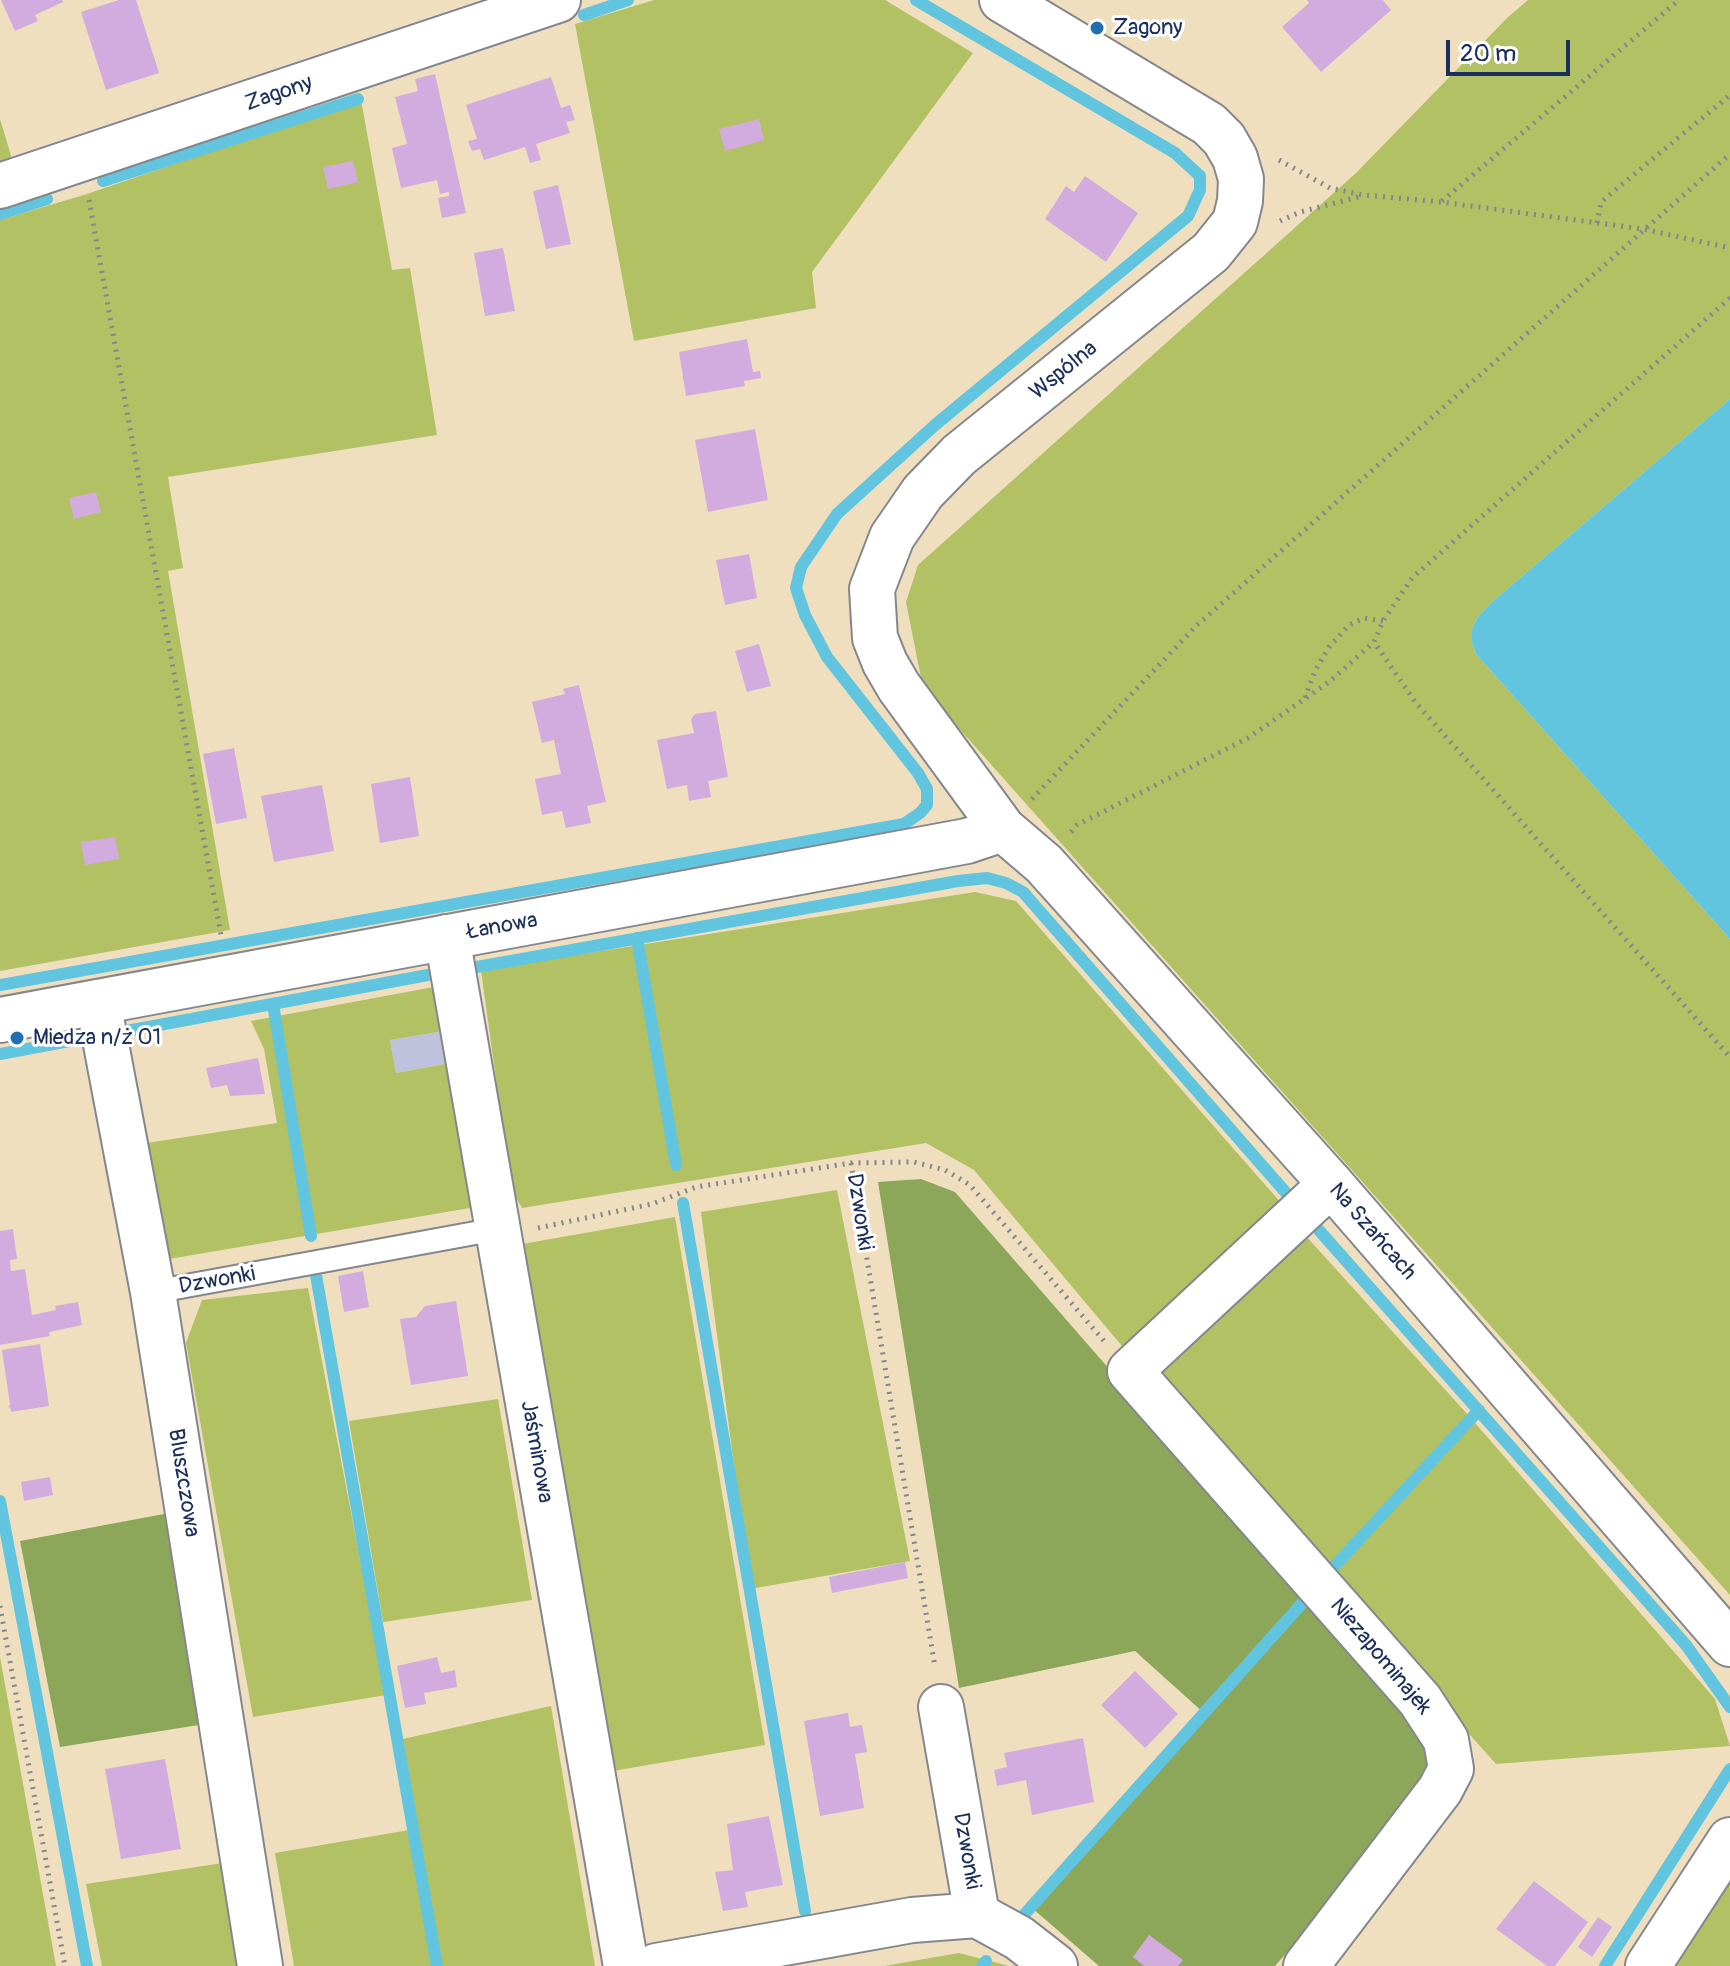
<!DOCTYPE html>
<meta charset="utf-8">
<style>
body{margin:0}
#map{position:relative;width:1730px;height:1966px;overflow:hidden;background:#efdfbf;font-family:Pangolin,sans-serif}
canvas{display:block}
.scale{position:absolute;left:1446px;top:40px;width:124px;height:36px;box-sizing:border-box;border:4px solid #1b2f5e;border-top:0;padding-left:10px;font-size:24px;line-height:28px;white-space:nowrap;color:#1b2f5e;-webkit-text-stroke:6px #fff;paint-order:stroke}
</style>
<div id="map">
<canvas width="1730" height="1966"></canvas>
<div class="scale">20 m</div>
</div>
<script>
const context = document.querySelector('canvas').getContext('2d');
context.lineJoin = 'round';
function fill(path, color) { context.fillStyle = color; context.fill(path, 'evenodd'); }
const shape = rows => new Path2D(rows.map(r => 'M' + r).join(''));
function stroke(path, color, width, dash) { context.strokeStyle = color; context.lineWidth = width; context.lineCap = dash ? 'butt' : 'round'; context.setLineDash(dash || []); context.stroke(path); }
function drawText(font, color, halo, rows, align = 'center') {
  context.font = font + ' Pangolin,sans-serif'; context.lineWidth = 6; context.setLineDash([]); context.textBaseline = 'middle'; context.strokeStyle = halo; context.fillStyle = color; for (const [text, x, y, turn = 0] of rows) {
    context.save(); context.translate(x, y); context.rotate((+turn || 0) * Math.PI / 180); context.textAlign = isNaN(turn) ? turn : align; if (halo) context.strokeText(text, 0, 0); context.fillText(text, 0, 0); context.restore();
  }
}
const industrial = shape([
 [450,1030,456,1062,396,1073,390,1040]
]);
const green = shape([
 [654,0,885,0,973,53,812,272,816,308,634,341,575,24],
 [1528,0,1730,0,1730,399,1493,601,1477,618,1472,629,1472,643,1476,654,1730,939,1730,1595,923,688,906,602,918,565,1356,173,1507,18],
 [361,100,392,270,410,268,437,435,168,477,183,568,168,571,230,930,0,971,0,220,87,194],
 [0,119,12,159,0,163],
 [975,892,1016,901,1282,1204,1122,1346,974,1170,926,1143,522,1208,511,1188,481,970],
 [439,986,450,1030,390,1040,396,1073,456,1062,479,1176,470,1208,163,1260,140,1144,277,1123,264,1049,251,1021],
 [837,1190,910,1561,750,1589,701,1212],
 [675,1217,765,1745,607,1772,517,1245],
 [1305,1235,1469,1416,1715,1699,1730,1746,1496,1764,1152,1379],
 [308,1288,386,1695,253,1717,186,1343,202,1300],
 [498,1399,532,1600,383,1622,349,1421],
 [0,1657,56,1966,0,1966],
 [551,1706,595,1966,442,1966,403,1739],
 [409,1830,433,1966,294,1966,275,1853],
 [229,1862,246,1966,102,1966,86,1884],
 [1730,1880,1730,1966,1675,1966],
 [959,1953,1009,1966,884,1966]
]);
const forest = shape([
 [921,1179,955,1192,1300,1588,1426,1728,1426,1772,1401,1820,1275,1966,1099,1966,1032,1908,1205,1714,1135,1651,959,1688,878,1182],
 [169,1513,205,1724,60,1747,20,1541]
]);
const water = shape([
 [1730,399,1730,939,1476,654,1472,643,1472,629,1477,618,1493,601]
]);
const stream = shape([
 [584,15,628,0],
 [103,181,358,99],
 [0,214,47,199],
 [637,938,676,1165],
 [477,967,958,881,987,878,1006,883,1023,892,1287,1194],
 [0,985,904,824,920,813,927,805,927,789,918,773,827,657,805,615,796,588,801,567,837,514,935,425,1188,216,1200,190,1200,176,1175,153,916,0],
 [273,1004,311,1236],
 [116,1033,428,975],
 [0,1054,80,1039],
 [683,1203,805,1911],
 [1317,1228,1686,1645,1730,1707],
 [316,1275,437,1966],
 [0,1501,87,1966],
 [1330,1571,1479,1410],
 [1023,1916,1304,1601],
 [982,1966,986,1961],
 [1605,1966,1730,1769]
]);
const building = shape([
 [1,0,62,0,63,2,35,15,38,21,15,31],
 [119,0,136,0,159,73,106,90,81,12],
 [1307,0,1383,0,1391,10,1321,72,1282,27,1309,3],
 [435,74,466,213,442,218,438,198,449,196,449,192,440,194,437,180,401,188,392,148,407,144,395,97,418,91,415,79],
 [551,77,561,108,570,105,575,120,566,122,570,133,536,144,541,160,530,163,525,147,484,160,480,149,472,151,468,141,477,139,466,105],
 [759,119,764,140,725,151,719,129],
 [353,161,358,182,328,189,323,167],
 [1085,176,1138,213,1106,262,1045,219,1066,186,1074,192],
 [558,185,571,244,546,249,533,191],
 [503,248,515,311,485,316,474,253],
 [747,339,753,372,760,371,761,378,744,381,745,386,686,396,679,352],
 [755,429,768,500,708,512,695,440],
 [96,492,101,512,74,519,69,498],
 [749,554,757,598,725,605,716,560],
 [759,644,771,686,747,692,735,651],
 [579,685,606,802,587,806,591,823,566,828,562,811,542,815,535,779,561,774,554,740,542,743,532,702,565,694,563,689],
 [716,711,728,777,708,781,711,797,689,801,687,785,667,789,657,740,694,733,691,719,695,714],
 [234,748,247,818,216,824,203,754],
 [410,777,419,836,380,843,371,784],
 [322,785,334,851,274,862,261,796],
 [115,837,119,859,85,865,81,842],
 [258,1058,265,1094,230,1096,227,1085,211,1088,206,1068],
 [13,1229,17,1259,10,1260,11,1271,25,1269,32,1315,56,1310,55,1306,78,1302,82,1325,49,1332,50,1336,0,1345,0,1231],
 [363,1271,369,1307,344,1312,338,1276],
 [456,1301,468,1376,411,1385,400,1319,416,1317,425,1306],
 [40,1344,49,1406,11,1412,10,1407,8,1408,10,1404,2,1350],
 [50,1477,53,1495,24,1501,21,1482],
 [905,1562,908,1578,832,1593,829,1577],
 [437,1657,441,1673,455,1670,457,1687,424,1693,426,1704,405,1708,397,1666],
 [1135,1671,1178,1714,1145,1748,1101,1705],
 [848,1713,850,1727,862,1725,867,1752,855,1754,864,1808,820,1816,804,1721],
 [1083,1738,1094,1802,1032,1815,1026,1780,997,1786,994,1770,1007,1767,1004,1753],
 [165,1759,181,1849,121,1859,105,1769],
 [769,1816,783,1885,745,1892,748,1907,723,1911,715,1872,733,1870,727,1824],
 [1534,1881,1588,1922,1555,1966,1547,1966,1496,1929],
 [1598,1917,1612,1927,1592,1957,1578,1947],
 [1149,1935,1183,1960,1178,1966,1144,1966,1133,1957]
]);
const path = shape([
 [1279,160,1330,188,1363,195,1441,202,1643,229,1730,248],
 [89,200,221,935],
 [1442,201,1679,0],
 [1280,221,1300,212,1362,196],
 [1597,223,1601,203,1608,196,1730,95],
 [1730,298,1412,578,1383,621,1374,642,1416,703,1730,1057],
 [1305,698,1315,671,1329,647,1349,625,1364,618,1383,621],
 [1032,799,1196,626,1730,154],
 [1071,832,1077,825,1248,738,1329,682,1374,642],
 [851,1163,935,1667],
 [538,1228,652,1204,696,1187,851,1163,914,1162,945,1170,970,1185,1104,1341],
 [0,1606,65,1966]
]);
const service = shape([
 [153,1292,497,1229]
]);
const minor = shape([
 [0,186,558,0],
 [447,937,626,1966],
 [98,1002,153,1292,260,1966],
 [941,1707,977,1915],
 [656,1966,912,1920,977,1915,1019,1938,1055,1966],
 [1306,1966,1440,1790,1451,1769,1446,1740,1420,1700,1130,1371,1331,1184]
]);
const tertiary = shape([
 [1002,0,1209,124,1224,139,1235,158,1241,179,1240,201,1235,222,1211,252,959,455,923,492,892,537,872,589,875,638,885,663,899,687,1003,829,1044,864,1331,1184,1730,1644],
 [0,1020,967,841,1003,829],
 [1648,1966,1730,1840]
]);
const markers = [
 [1097,28,8,"#1f6fb2"],
 [17,1038,8,"#1f6fb2"]
];
const poiNames = [
 ["Zagony",1113,28],
 ["Miedza n/ż 01",33,1038]
];
const streetNames = [
 ["Zagony",279,94,-19],
 ["Wspólna",1064,371,-39],
 ["Łanowa",502,927,-10],
 ["Dzwonki",859,1212,81],
 ["Na Szańcach",1372,1232,49],
 ["Dzwonki",217,1281,-10],
 ["Jaśminowa",536,1452,80],
 ["Bluszczowa",183,1483,81],
 ["Niezapominajek",1380,1657,50],
 ["Dzwonki",966,1851,80]
];
fill(industrial, '#c0c2dd');
fill(green, '#b1c163');
fill(forest, '#8ca759');
fill(water, '#62c5e0');
stroke(stream, '#62c5e0', 12);
fill(building, '#d2acdf');
stroke(service, '#85878e', 26);
stroke(minor, '#85878e', 48);
stroke(tertiary, '#85878e', 48);
stroke(path, '#85878e', 5, [2, 6]);
stroke(service, '#fff', 22);
stroke(minor, '#fff', 44);
stroke(tertiary, '#fff', 44);
for (const [x, y, r, color] of markers) { const dot = new Path2D(); dot.arc(x, y, r, 0, 2 * Math.PI); context.fillStyle = color; context.fill(dot); stroke(dot, '#fff', 3); }
drawText('22px', '#1b2f5e', '#fff', poiNames, 'left');
drawText('22px', '#1b2f5e', '#fff', streetNames);
</script>
